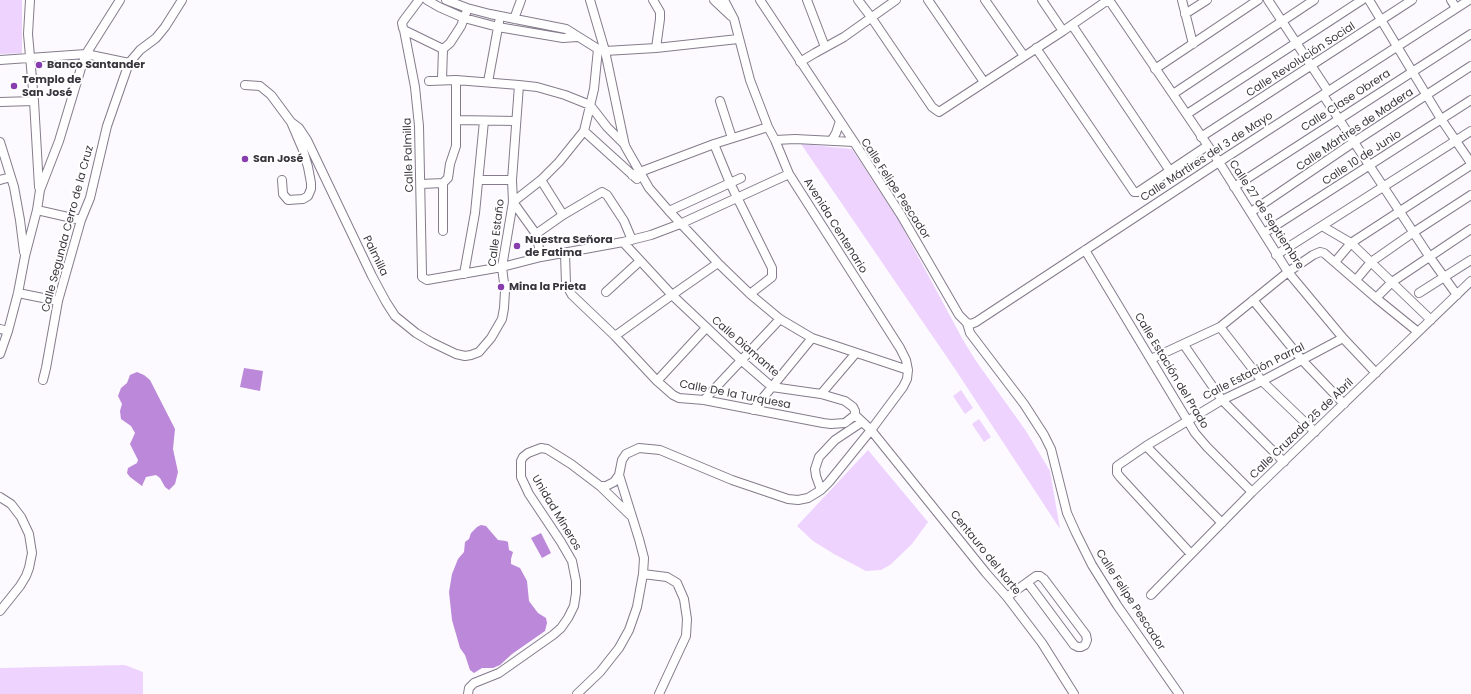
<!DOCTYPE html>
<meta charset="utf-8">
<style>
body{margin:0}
canvas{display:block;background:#fcfafe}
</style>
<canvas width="1471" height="694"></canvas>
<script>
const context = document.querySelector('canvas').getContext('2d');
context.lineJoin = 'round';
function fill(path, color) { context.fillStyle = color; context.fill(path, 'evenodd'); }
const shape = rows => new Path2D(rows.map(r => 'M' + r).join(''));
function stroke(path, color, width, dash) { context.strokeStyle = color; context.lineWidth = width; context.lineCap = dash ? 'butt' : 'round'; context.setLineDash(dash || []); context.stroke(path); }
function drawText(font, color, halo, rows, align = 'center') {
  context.font = font + ' Poppins,sans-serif'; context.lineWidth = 4; context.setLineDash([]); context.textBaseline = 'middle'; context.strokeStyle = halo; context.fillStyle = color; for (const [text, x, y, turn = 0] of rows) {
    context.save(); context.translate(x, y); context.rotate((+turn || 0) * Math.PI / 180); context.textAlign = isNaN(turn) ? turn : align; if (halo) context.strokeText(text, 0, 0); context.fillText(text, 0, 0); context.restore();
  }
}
const green = shape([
 [0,0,22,0,22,53,0,54],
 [801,144,852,149,899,221,963,340,976,361,1026,431,1050,471,1060,529,955,369],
 [961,390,973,408,965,414,953,396],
 [979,419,991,437,984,442,972,424],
 [868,450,928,522,912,544,890,565,881,570,866,571,834,554,813,541,797,526],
 [125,665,143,672,143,694,0,694,0,668]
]);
const water = shape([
 [244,368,263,371,260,391,240,387],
 [137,372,144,375,150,380,175,429,173,449,178,472,175,484,169,490,165,487,160,478,156,475,146,477,142,486,130,477,127,473,128,468,137,463,138,460,130,444,135,433,131,426,121,419,120,411,122,404,118,396,121,388,127,383,130,375],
 [481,525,486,526,498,540,506,541,508,542,509,550,513,552,511,559,511,564,520,568,527,581,529,601,538,613,546,618,547,623,545,631,512,654,500,665,493,668,482,668,474,673,470,670,465,655,460,648,452,620,449,592,452,574,458,559,464,552,465,542,469,539,471,533,477,527],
 [541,533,551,553,542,558,531,538]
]);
const minor = shape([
 [30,0,28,34,34,101,39,187],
 [419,0,404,20,402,23,403,28,404,30,443,49],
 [427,0,439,7,464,18,498,27,563,38,577,37],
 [446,0,467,8,490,14,566,29,598,49,605,51,656,48,738,39],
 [590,0,605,51,625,146,649,188,669,211,718,263,750,294,780,319,812,338,908,370],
 [653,0,660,12,660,19,656,48],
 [714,0,731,16],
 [760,0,854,142],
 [807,0,825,47],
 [858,0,871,17,932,107,939,112,1063,31,1108,0],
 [928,0,984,82],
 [985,0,1024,56],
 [1042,0,1063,31],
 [1109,0,1219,162,1288,272,1343,338,1376,373],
 [1182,0,1193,44],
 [1268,0,1328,91],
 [1369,0,1441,119,1471,163],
 [1451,0,1456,8],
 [1185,14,1207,0],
 [514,19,521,0],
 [1072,25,1170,171],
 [404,30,415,87,419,126,422,274,422,277,427,280,502,267,541,257,623,242,651,235,680,224,789,174],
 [1036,48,1134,192,1138,192,1207,146],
 [0,60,86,54,129,63],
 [800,62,815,53,844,37,896,0],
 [1155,69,1258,0],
 [442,79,443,49,450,43,461,26,466,13],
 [429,81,456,80,519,85,537,87,565,95,590,105,607,127,625,145],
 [488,82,499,22],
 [245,85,260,86,271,95,291,122,303,150,308,167,311,183,311,189,308,196,303,199,288,200,283,194,282,180],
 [1173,94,1314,0],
 [1323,95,1429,256,1457,295],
 [720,101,732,138],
 [0,102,34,101],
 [1187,114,1362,0],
 [457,120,516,121],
 [291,122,299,128,307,140,372,276,386,302,395,316,416,333,431,342,456,354,465,356,471,355,479,352,491,338,502,319,504,308,505,291,502,267,513,202,512,180,519,85],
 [584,131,637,179],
 [1201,137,1412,0],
 [775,140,795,139,854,142,901,215,959,315,967,323,971,324,976,322,1219,162,1469,0],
 [832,140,836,133,840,121],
 [0,142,14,187,20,220,24,252],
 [714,144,730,183,772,268,772,277,750,294],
 [632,175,714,144,768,127],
 [0,180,11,177],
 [478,180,512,180],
 [541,180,563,215],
 [421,184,443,183,448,178,450,164,456,146,456,80],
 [1234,187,1471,34],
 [513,202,541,180,559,162,584,131,594,89,598,49],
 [513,202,536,234,541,257],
 [37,210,81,220],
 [669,211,741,178],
 [1251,212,1354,142,1471,66],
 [1322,226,1351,243,1431,320],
 [443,231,443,183],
 [1264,233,1471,100],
 [536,234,563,215,602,192,607,195,624,221,632,240],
 [623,242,672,295,742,361,772,387,821,394,845,401,853,407,855,411,855,415,871,430,986,573,1007,597,1042,643,1074,694],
 [1085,250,1195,433,1207,447,1252,492],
 [565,253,566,284,572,295,615,336,657,381,673,395,679,398,704,400,823,423,831,424,845,423,855,415],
 [1276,255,1471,131],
 [1335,262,1351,243,1471,165],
 [464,274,475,213,484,121],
 [1356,280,1371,262,1414,232,1471,195],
 [606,292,640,261],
 [18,293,58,301],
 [1419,293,1471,260],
 [1376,298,1392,282,1471,229],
 [1253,300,1302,360,1344,404],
 [967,323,970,333,1024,404,1044,435,1051,449,1067,513,1076,533,1092,565,1117,605,1179,694],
 [1220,327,1262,381,1315,432],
 [0,329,8,331],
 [615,336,672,295,718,263],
 [1184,345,1222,400,1284,462],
 [0,354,8,331,18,293,25,256,37,210,40,190,59,141,81,68,86,54,120,0],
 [1151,359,1220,327,1288,272,1313,255,1320,252,1324,253,1376,298,1418,332],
 [43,380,46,368,58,301,81,220,90,198,107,126,129,63,140,50,156,38,165,27,182,0],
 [657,381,706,328],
 [821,394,856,353],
 [704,400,780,319],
 [753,410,812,338],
 [1146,446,1222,523],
 [600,486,630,515],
 [821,490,816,476,815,469,819,457,835,440,862,422],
 [0,497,11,504,21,517,29,534,32,553,29,568,26,576,20,586,0,611],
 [1191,554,1120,477,1117,473,1117,466,1146,446,1222,400,1262,381,1343,338],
 [643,574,667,577,677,583,684,599,687,619,686,636,659,694],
 [1151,595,1252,492,1471,281],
 [1007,597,1036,576,1040,576,1044,579,1086,635,1087,640,1085,645,1081,647,1078,647,1074,645,1028,583],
 [468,694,469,688,474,683,499,673,553,635,561,628,568,618,574,606,576,593,576,581,572,561,561,542,529,494,521,477,521,461,523,457,528,453,541,448,547,449,571,464,600,486,606,486,614,482,619,475,622,460,626,454,639,448,660,450,732,480,788,499,798,500,808,498,821,490,829,482,871,430,903,387,907,379,908,370,906,360,900,348,789,174,775,140,768,127,750,80,734,19,724,0],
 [577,694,600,672,619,648,629,630,637,607,643,574,644,558,639,539,619,475]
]);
const markers = [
 [39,65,4,"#883daf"],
 [14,86,4,"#883daf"],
 [245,159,4,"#883daf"],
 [517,246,4,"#883daf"],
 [501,287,4,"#883daf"]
];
const streetNames = [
 ["Calle Revolución Social",1301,60,-33],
 ["Calle Clase Obrera",1346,101,-33],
 ["Calle Mártires de Madera",1355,130,-34],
 ["Calle Palmilla",409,155,-92],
 ["Calle Mártires del 3 de Mayo",1207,157,-33],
 ["Calle 10 de Junio",1362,158,-33],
 ["Calle Felipe Pescador",895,189,57],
 ["Calle 27 de Septiembre",1266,215,57],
 ["Avenida Centenario",835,226,58],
 ["Calle Segunda Cerro de la Cruz",68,229,-75],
 ["Calle Estaño",497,233,-83],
 ["Palmilla",375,256,64],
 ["Calle Diamante",745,347,41],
 ["Calle Estación del Prado",1171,371,59],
 ["Calle Estación Parral",1254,372,-27],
 ["Calle De la Turquesa",735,395,11],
 ["Calle Cruzada 25 de Abril",1302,429,-44],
 ["Unidad Mineros",556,513,59],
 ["Centauro del Norte",985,553,51],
 ["Calle Felipe Pescador",1130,600,57]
];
const poiNames = [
 ["Banco Santander",47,65],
 ["Templo de",22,80],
 ["San José",22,93],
 ["San José",253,159],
 ["Nuestra Señora",525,240],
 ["de Fatima",525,253],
 ["Mina la Prieta",509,287]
];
fill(green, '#eed3ff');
fill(water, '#bc88da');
stroke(minor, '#857b8c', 10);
stroke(minor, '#fff', 8);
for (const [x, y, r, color] of markers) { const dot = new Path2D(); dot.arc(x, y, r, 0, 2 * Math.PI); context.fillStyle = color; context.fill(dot); stroke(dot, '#fff', 1.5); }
drawText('11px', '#3a363d', '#fff', streetNames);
drawText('bold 11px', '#3a363d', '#fff', poiNames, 'left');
</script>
